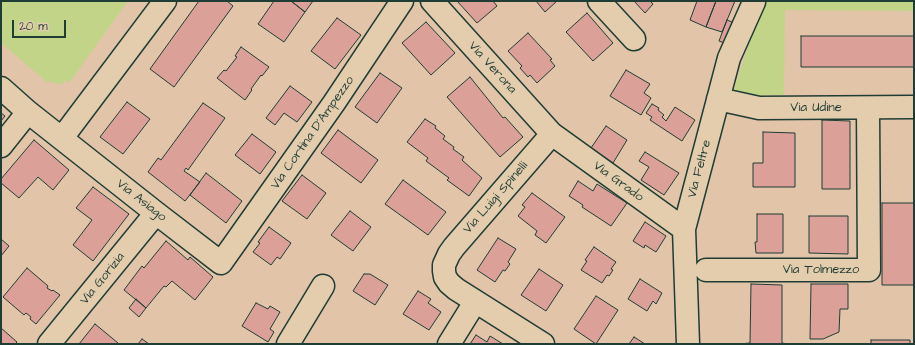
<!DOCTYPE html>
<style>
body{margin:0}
#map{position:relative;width:915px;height:345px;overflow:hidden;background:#e2c4a9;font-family:"Architects Daughter",sans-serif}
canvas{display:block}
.frame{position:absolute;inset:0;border:2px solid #1f3d34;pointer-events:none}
.scale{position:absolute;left:12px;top:20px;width:54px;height:18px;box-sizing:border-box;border:2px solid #1f3d34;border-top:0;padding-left:5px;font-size:12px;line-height:14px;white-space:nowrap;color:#1f3d34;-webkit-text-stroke:3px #e4cdad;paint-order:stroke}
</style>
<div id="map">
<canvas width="915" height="345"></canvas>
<div class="frame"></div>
<div class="scale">20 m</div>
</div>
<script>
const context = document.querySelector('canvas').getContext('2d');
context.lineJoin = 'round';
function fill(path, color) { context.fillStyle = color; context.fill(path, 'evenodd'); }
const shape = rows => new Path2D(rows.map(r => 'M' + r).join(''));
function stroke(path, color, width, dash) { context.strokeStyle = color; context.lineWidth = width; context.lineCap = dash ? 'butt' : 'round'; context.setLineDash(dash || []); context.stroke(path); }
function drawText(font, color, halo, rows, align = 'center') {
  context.font = font + ' "Architects Daughter",sans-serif'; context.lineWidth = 3.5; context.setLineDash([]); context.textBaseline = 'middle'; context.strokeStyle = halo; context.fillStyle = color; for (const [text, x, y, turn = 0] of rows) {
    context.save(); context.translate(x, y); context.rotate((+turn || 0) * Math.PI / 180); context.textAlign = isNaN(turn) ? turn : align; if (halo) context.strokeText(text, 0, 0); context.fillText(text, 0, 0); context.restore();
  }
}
const green = shape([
 [1,1,128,1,69,83,65,80,62,84,57,84,50,81,48,83,1,43],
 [763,1,914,1,914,11,785,10,784,95,732,96]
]);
const building = shape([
 [199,1,227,1,233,6,174,87,150,69,199,1],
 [274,1,291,1,305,12,284,42,258,24,274,1],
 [291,1,313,1,305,12,291,1],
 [457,1,493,1,497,6,477,23,457,1],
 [536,1,557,1,545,12,536,1],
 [634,1,650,1,653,4,645,13,634,1],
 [697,1,716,1,706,27,690,20,697,1],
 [716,1,735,1,722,32,706,27,716,1],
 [587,13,613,43,593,61,566,32,587,13],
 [337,18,361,35,335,69,311,51,337,18],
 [727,20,737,24,730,45,719,41,727,20],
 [426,22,455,53,431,75,402,43,426,22],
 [528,33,552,59,550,60,555,66,537,83,530,75,528,77,520,68,522,66,508,51,528,33],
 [801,36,914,36,914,67,801,67,801,36],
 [241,47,269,67,262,76,261,75,251,89,252,90,245,100,217,78,224,70,226,71,237,57,235,56,241,47],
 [626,70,650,84,644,93,651,98,641,115,610,96,626,70],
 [380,73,402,88,377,123,355,107,380,73],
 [470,77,503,118,505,117,523,137,500,157,447,97,470,77],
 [290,86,312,102,297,122,284,113,275,125,266,118,290,86],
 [127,102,150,119,123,154,100,137,127,102],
 [203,103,225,118,188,170,186,168,184,171,200,182,185,201,148,172,158,158,161,160,203,103],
 [652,104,659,108,658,110,664,115,662,117,666,121,675,107,695,120,682,141,650,120,652,117,646,113,652,104],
 [1,113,5,116,1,121,1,113],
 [425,119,436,126,435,128,445,136,443,139,454,147,453,149,464,157,462,160,482,178,469,196,447,180,449,178,426,161,428,158,407,142,425,119],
 [822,120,850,121,850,189,822,189,822,120],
 [606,126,627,140,613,163,591,148,606,126],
 [338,130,378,160,361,183,321,153,338,130],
 [763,132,795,133,795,187,753,187,753,163,763,163,763,132],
 [252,134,276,152,260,174,235,155,252,134],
 [34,140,69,170,53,190,38,177,19,198,1,183,1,179,34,140],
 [645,152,679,173,664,195,641,180,649,167,639,161,645,152],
 [206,173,242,201,226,223,190,195,206,173],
 [302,175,326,193,307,219,282,201,302,175],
 [403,180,446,212,428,235,385,204,403,180],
 [578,181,593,191,597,184,627,203,611,226,582,207,583,205,569,196,578,181],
 [93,187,129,214,93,261,73,245,92,220,76,208,93,187],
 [532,193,565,217,546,243,535,235,537,231,518,216,525,207,522,205,532,193],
 [882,203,914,203,914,285,882,285,882,203],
 [350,211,371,227,353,251,331,235,350,211],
 [757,214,783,214,783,253,756,253,755,242,757,242,757,214],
 [809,216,848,216,848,254,809,253,809,216],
 [645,222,666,236,656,252,645,245,644,248,633,241,645,222],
 [269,227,291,243,280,259,277,257,271,265,253,252,260,243,258,242,269,227],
 [498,238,516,249,508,262,510,264,505,271,503,270,495,282,477,270,498,238],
 [1,239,9,246,1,256,1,239],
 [166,241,188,260,190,257,213,277,195,300,172,281,166,287,164,286,146,308,124,290,142,266,144,268,166,241],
 [594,247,616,262,611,269,613,270,609,276,607,275,602,283,581,270,587,261,585,260,594,247],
 [27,268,48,286,47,288,52,291,53,290,60,295,36,324,30,319,31,317,26,313,24,315,3,297,27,268],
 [539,269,563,285,546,311,521,295,539,269],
 [364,274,370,274,388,285,375,305,353,291,364,274],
 [640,279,662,293,656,304,653,301,647,311,628,299,640,279],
 [751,284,782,285,782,343,788,344,739,344,750,343,751,284],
 [811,284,848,284,848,309,840,309,839,332,823,339,810,339,811,284],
 [418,291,431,299,428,303,441,312,429,330,403,314,418,291],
 [596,296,618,310,596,344,574,329,596,296],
 [136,299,146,308,139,317,129,308,136,299],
 [256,303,268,309,270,306,280,312,270,329,274,332,268,342,242,326,256,303],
 [95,324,118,343,117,344,79,344,95,324],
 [1,328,17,342,15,344,1,344,1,328],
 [476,335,487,342,490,336,503,344,470,344,476,335],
 [634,337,645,344,629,344,634,337],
 [142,339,149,344,138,344,142,339],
 [871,340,910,340,910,344,871,344,871,340]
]);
const street = shape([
 [432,1,552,134,684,229],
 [599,1,634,39],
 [1,88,28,112,156,213,221,263,334,103,402,1],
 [718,99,759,108,914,107],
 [62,138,165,1],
 [1,146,28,112],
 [706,270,869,270,868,108],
 [49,344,156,213],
 [288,344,323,286],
 [449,344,475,302],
 [543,344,456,289,449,283,445,277,444,271,444,265,449,254,454,247,552,134],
 [688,344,684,229,729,58,754,2]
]);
const streetNames = [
 ["Via Verona",492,68,48],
 ["Via Udine",816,108],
 ["Via Cortina D'Ampezzo",313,133,-55],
 ["Via Feltre",700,169,-75],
 ["Via Grado",618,182,36],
 ["Via Luigi Spinelli",496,198,-49],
 ["Via Asiago",141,201,38],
 ["Via Tolmezzo",821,270],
 ["Via Gorizia",103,279,-51]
];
fill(green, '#c2d488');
fill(building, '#dba199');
stroke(building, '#1f3d34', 1);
stroke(street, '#1f3d34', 25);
stroke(street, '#e4cdad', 22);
drawText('13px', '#1f3d34', '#e4cdad', streetNames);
</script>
